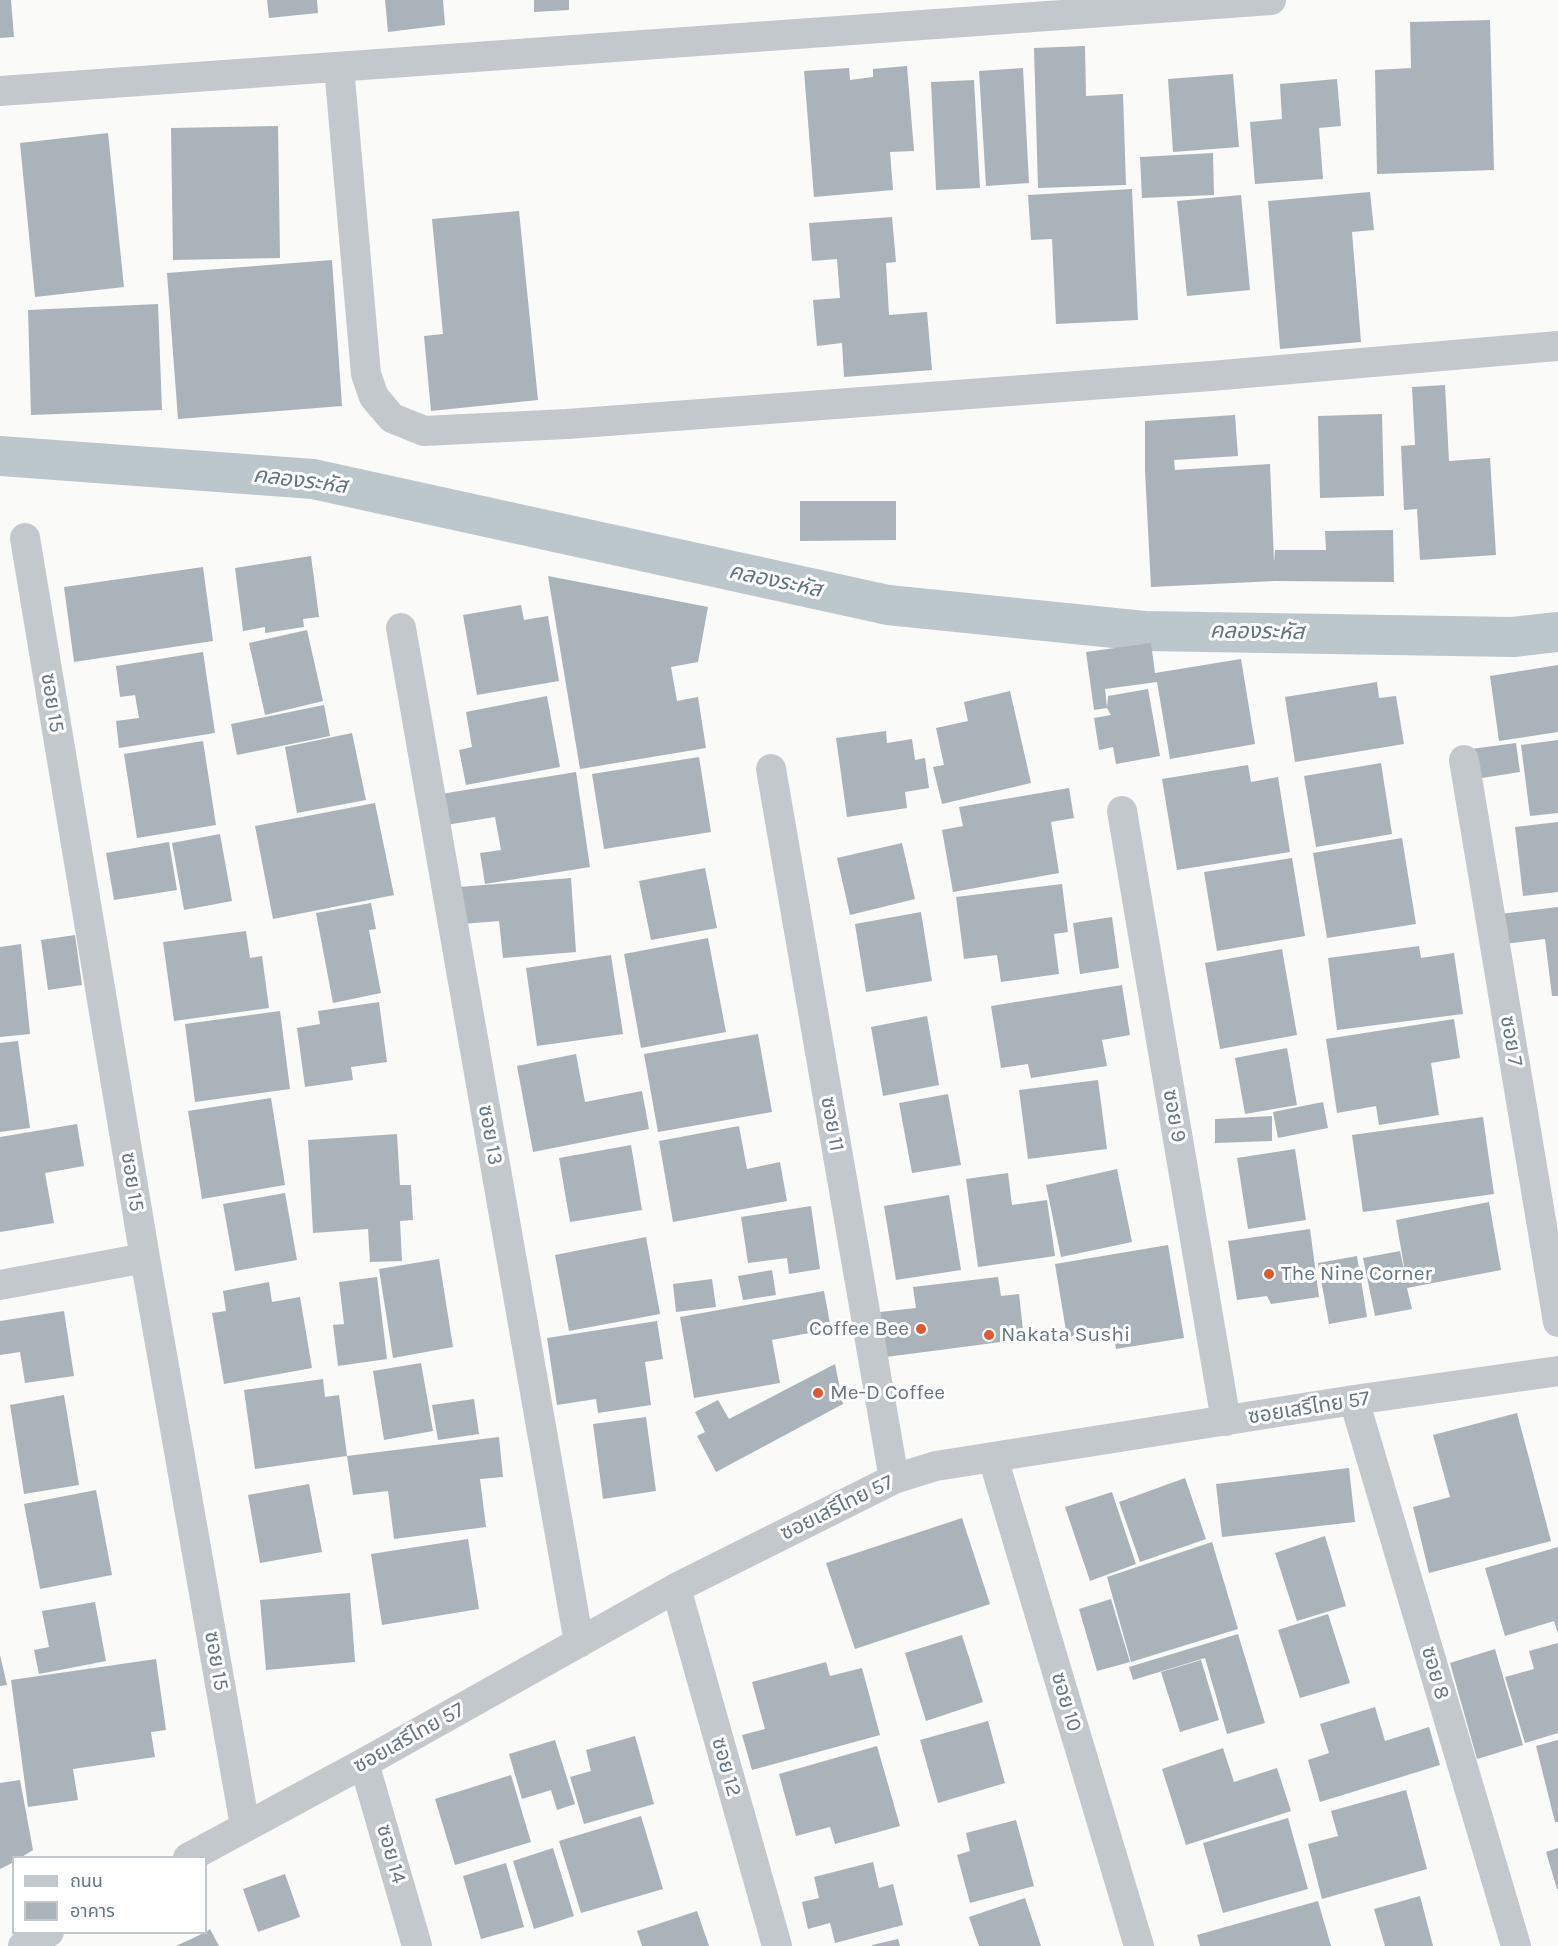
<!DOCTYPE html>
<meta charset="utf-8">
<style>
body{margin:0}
#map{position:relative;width:1558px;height:1946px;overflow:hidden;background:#fafaf8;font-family:Karla,"Noto Sans Thai",sans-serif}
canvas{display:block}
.legend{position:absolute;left:12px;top:1856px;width:195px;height:78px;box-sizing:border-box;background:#fff;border:2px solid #c1c8cd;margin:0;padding:8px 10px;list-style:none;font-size:18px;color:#657683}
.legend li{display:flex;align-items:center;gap:12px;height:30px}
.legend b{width:30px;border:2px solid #c1c8cd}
</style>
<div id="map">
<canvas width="1558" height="1946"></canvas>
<ul class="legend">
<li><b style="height:8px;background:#c3c8cc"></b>ถนน</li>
<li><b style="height:16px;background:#aab3b9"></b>อาคาร</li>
</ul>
</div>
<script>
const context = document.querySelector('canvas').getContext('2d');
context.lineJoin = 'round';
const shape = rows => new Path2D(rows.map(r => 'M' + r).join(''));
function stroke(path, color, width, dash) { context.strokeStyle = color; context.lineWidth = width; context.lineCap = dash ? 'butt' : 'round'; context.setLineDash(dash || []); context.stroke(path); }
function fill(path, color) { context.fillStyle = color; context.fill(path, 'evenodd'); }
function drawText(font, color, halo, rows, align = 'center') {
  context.font = font + ' Karla,"Noto Sans Thai",sans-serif'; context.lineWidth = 6; context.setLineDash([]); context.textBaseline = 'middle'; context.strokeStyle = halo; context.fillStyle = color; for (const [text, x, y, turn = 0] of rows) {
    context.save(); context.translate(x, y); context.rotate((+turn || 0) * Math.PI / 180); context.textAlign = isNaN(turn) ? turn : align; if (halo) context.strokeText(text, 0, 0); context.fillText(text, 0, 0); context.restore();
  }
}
const canal = shape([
 [0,456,313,479,888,605,1144,631,1513,637,1558,632]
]);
const building = shape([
 [0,0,11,0,14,37,0,38],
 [267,0,317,0,318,13,269,18],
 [385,0,443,0,445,25,388,32],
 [534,0,569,0,569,10,534,12],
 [1490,20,1494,170,1377,174,1375,70,1411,68,1410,22],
 [1085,46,1086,96,1123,94,1126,185,1038,188,1034,48],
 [907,66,914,151,890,152,893,190,814,197,804,71,849,68,850,80,873,77,873,69],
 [1023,68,1029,183,986,186,979,71],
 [1233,74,1239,147,1173,152,1168,79],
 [1337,79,1341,126,1319,128,1323,179,1255,184,1250,122,1282,119,1280,84],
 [974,80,980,188,936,190,931,82],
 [278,126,280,258,173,260,171,128],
 [108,133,124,287,35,297,20,143],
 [1213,153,1214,195,1142,198,1140,157],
 [1132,189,1138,320,1056,324,1052,239,1031,240,1028,195],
 [1370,192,1374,230,1352,232,1361,342,1280,349,1268,201],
 [1241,195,1250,290,1187,296,1177,201],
 [519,211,538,400,431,411,424,336,443,334,432,219],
 [892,217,896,262,886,263,889,315,927,312,932,370,844,377,842,343,817,346,813,300,840,298,837,259,812,261,809,223],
 [332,260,342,406,178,419,167,273],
 [158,304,162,410,31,415,28,310],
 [1445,385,1449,461,1490,458,1496,555,1420,560,1417,509,1404,510,1401,446,1415,445,1412,387],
 [1382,414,1384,496,1320,498,1318,416],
 [1235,415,1238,456,1174,460,1175,470,1270,464,1274,562,1275,550,1326,550,1325,531,1393,530,1394,582,1275,581,1151,587,1145,471,1145,421],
 [800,501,896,501,896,540,800,541],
 [311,556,319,617,303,619,304,627,265,633,265,627,243,631,235,568],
 [203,567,213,641,74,662,64,587],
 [548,576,708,607,698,662,671,667,677,701,698,697,706,748,580,769],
 [521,605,524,620,548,616,559,681,477,695,463,615],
 [307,630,323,701,265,715,249,643],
 [1151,643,1155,673,1241,659,1255,744,1170,759,1157,682,1105,689,1107,708,1094,710,1086,652],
 [203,652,215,733,119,748,116,721,139,718,135,695,120,697,116,666],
 [1558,665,1558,732,1499,741,1490,676],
 [1377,682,1379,698,1396,696,1404,744,1295,762,1285,697],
 [1148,689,1160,756,1116,764,1113,747,1099,750,1094,718,1111,715,1107,708,1108,696],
 [1010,691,1031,783,942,804,933,767,944,765,936,728,968,721,964,702],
 [547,696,560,767,466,785,459,750,472,747,466,712],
 [324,705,330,736,237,755,231,724],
 [886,731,887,743,912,739,915,760,925,758,929,788,905,792,907,808,847,817,836,738],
 [352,733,366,800,297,813,285,747],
 [1558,740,1558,813,1530,816,1521,745],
 [203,741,216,825,137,838,124,754],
 [1516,743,1520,772,1476,779,1471,749],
 [699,757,711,832,604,849,592,774],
 [1381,763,1392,834,1316,847,1304,776],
 [1248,765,1251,782,1278,777,1290,852,1177,870,1162,779],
 [576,772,590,867,485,884,480,853,501,850,495,817,446,825,441,794],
 [1069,788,1074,818,1051,822,1059,873,953,892,942,830,963,826,959,807],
 [375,803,394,895,273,919,255,826],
 [1558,822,1558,892,1523,896,1515,827],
 [220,834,232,901,184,910,172,843],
 [1402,838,1416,924,1327,938,1313,853],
 [169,842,177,890,114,900,106,853],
 [902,843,915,899,850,915,837,858],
 [1292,858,1305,936,1217,951,1204,872],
 [705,868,717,928,651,940,639,881],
 [571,878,576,952,503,958,499,921,462,924,459,887],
 [1062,884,1068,932,1054,934,1059,974,1001,982,997,955,964,959,956,897],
 [371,903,376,929,369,930,381,993,333,1003,316,913],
 [1558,907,1558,996,1552,996,1545,939,1504,944,1500,914],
 [921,912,932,981,866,992,855,924],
 [1112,917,1119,968,1080,974,1073,923],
 [246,931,250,958,262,956,269,1008,174,1021,163,942],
 [75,935,82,985,48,990,41,940],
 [708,938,726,1032,641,1048,624,954],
 [21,944,30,1034,0,1037,0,947],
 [1419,946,1421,958,1454,953,1463,1014,1337,1030,1328,958],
 [1282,949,1297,1035,1220,1049,1205,963],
 [611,955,623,1034,537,1046,526,968],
 [1122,985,1130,1035,1102,1040,1107,1066,1031,1078,1028,1064,1001,1068,991,1006],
 [379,1002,387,1062,351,1067,353,1080,305,1087,297,1028,320,1024,318,1011],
 [280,1011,290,1089,195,1102,185,1024],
 [927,1016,939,1085,883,1096,871,1027],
 [1454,1019,1460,1058,1431,1063,1439,1115,1379,1125,1376,1106,1337,1113,1326,1039],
 [758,1034,772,1112,658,1132,644,1054],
 [18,1041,30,1128,0,1132,0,1043],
 [1287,1048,1297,1105,1245,1114,1235,1058],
 [576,1054,585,1102,642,1091,649,1129,533,1152,517,1066],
 [1098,1080,1107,1149,1028,1159,1019,1090],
 [948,1094,961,1165,912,1173,899,1103],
 [271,1098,285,1185,202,1199,188,1111],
 [1323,1102,1328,1128,1278,1138,1273,1112],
 [1272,1116,1272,1141,1215,1143,1215,1119],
 [1483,1117,1494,1194,1363,1212,1352,1135],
 [77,1124,84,1166,45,1173,54,1223,0,1232,0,1137],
 [739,1126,747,1169,780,1162,787,1201,673,1222,659,1141],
 [397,1134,400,1185,411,1185,413,1220,400,1221,402,1261,370,1262,368,1229,313,1233,308,1140],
 [631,1145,642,1210,570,1222,559,1158],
 [1295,1149,1306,1220,1248,1229,1237,1158],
 [1117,1169,1132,1242,1061,1257,1046,1185],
 [1008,1173,1012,1205,1047,1200,1055,1256,978,1267,966,1179],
 [285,1193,297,1260,235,1271,223,1204],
 [949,1195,961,1270,896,1280,884,1206],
 [1489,1202,1501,1270,1407,1288,1412,1309,1375,1316,1363,1258,1400,1251,1407,1283,1396,1220],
 [811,1206,820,1269,789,1274,787,1258,748,1263,741,1217],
 [1310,1229,1319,1297,1271,1304,1267,1296,1237,1300,1228,1241],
 [646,1237,660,1314,569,1331,555,1255],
 [1168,1245,1184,1338,1116,1349,1113,1329,1067,1337,1055,1264],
 [1357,1256,1367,1317,1329,1324,1318,1263],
 [439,1259,453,1347,393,1358,379,1269],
 [772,1270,776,1295,743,1300,738,1276],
 [377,1277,387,1359,338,1366,333,1325,344,1324,339,1282],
 [998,1277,1001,1296,1019,1294,1024,1339,886,1357,880,1312,916,1308,913,1287],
 [712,1279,716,1307,676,1312,673,1284],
 [269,1282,272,1302,300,1297,312,1368,224,1384,212,1313,226,1311,223,1291],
 [824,1291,831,1329,772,1340,780,1383,694,1398,680,1317],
 [64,1311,74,1376,25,1383,20,1352,0,1355,0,1321],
 [657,1321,663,1359,645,1362,651,1405,598,1413,596,1399,557,1405,547,1338],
 [421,1363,433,1431,384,1440,373,1371],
 [835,1364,843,1404,716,1472,697,1436,705,1432,695,1412,718,1400,729,1419],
 [323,1379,325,1397,339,1395,347,1456,499,1437,503,1477,480,1479,486,1527,394,1539,388,1491,353,1495,347,1456,255,1469,244,1390],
 [64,1395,79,1485,24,1494,10,1405],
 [474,1399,479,1434,438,1440,432,1405],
 [1517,1413,1551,1541,1429,1573,1413,1507,1450,1497,1433,1435],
 [646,1417,656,1491,603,1499,593,1424],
 [1349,1468,1355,1522,1222,1537,1216,1484],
 [1185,1478,1206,1539,1140,1562,1119,1502],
 [309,1484,322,1552,260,1563,248,1495],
 [96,1490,112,1575,40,1589,24,1504],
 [1112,1492,1136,1564,1090,1581,1065,1507],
 [962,1518,990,1604,855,1649,826,1563],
 [1325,1536,1346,1606,1297,1621,1275,1553],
 [468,1539,479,1609,382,1625,371,1554],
 [1212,1542,1238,1629,1131,1662,1107,1577],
 [1558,1547,1558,1633,1554,1621,1505,1636,1485,1568],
 [350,1593,355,1662,266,1670,260,1600],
 [1111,1599,1130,1662,1097,1671,1079,1609],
 [95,1602,106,1661,39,1674,34,1650,49,1647,42,1611],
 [1328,1614,1350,1683,1300,1698,1278,1630],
 [1238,1634,1265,1723,1227,1734,1205,1658,1133,1680,1129,1667],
 [962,1635,983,1702,926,1721,905,1653],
 [1558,1643,1558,1733,1525,1743,1505,1677,1534,1669,1529,1651],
 [1495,1649,1523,1745,1477,1759,1450,1663],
 [0,1655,7,1685,0,1686],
 [156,1659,166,1730,151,1732,155,1757,73,1769,78,1800,28,1807,11,1680],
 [1201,1660,1219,1720,1180,1732,1161,1672],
 [826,1662,830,1676,862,1668,880,1735,752,1770,742,1735,765,1729,752,1682],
 [1375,1707,1385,1741,1429,1727,1440,1765,1320,1802,1308,1760,1329,1753,1320,1724],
 [988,1721,1005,1783,938,1803,920,1740],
 [635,1736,654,1804,584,1824,570,1777,591,1771,586,1750],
 [555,1740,575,1804,557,1810,551,1790,522,1799,509,1754],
 [1558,1740,1558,1822,1555,1822,1536,1746],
 [877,1746,900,1826,835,1844,830,1827,796,1836,779,1774],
 [1223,1748,1234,1782,1277,1768,1291,1811,1186,1845,1162,1769],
 [511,1775,531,1842,455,1865,435,1799],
 [20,1780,33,1850,20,1858,14,1858,14,1862,0,1869,0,1783],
 [1406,1790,1427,1869,1322,1899,1308,1844,1338,1836,1331,1811],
 [641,1816,663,1889,581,1913,559,1841],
 [1288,1818,1308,1889,1223,1913,1203,1843],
 [1016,1820,1034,1886,970,1903,957,1855,970,1851,966,1833],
 [553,1848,574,1916,534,1929,513,1861],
 [1558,1848,1558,1889,1557,1889,1546,1852],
 [873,1862,879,1888,893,1884,903,1925,835,1943,830,1923,808,1929,802,1902,819,1898,814,1877],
 [506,1863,524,1927,481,1939,463,1876],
 [285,1874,300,1917,258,1932,243,1889],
 [1420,1896,1433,1946,1385,1946,1374,1909],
 [1025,1898,1041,1946,979,1946,969,1917],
 [1318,1901,1331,1946,1200,1946,1197,1935],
 [697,1911,709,1946,642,1946,637,1931],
 [210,1929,219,1946,176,1946,206,1932],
 [898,1939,900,1946,872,1946,872,1945]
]);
const street = shape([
 [339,67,366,374,374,397,392,418,424,431,567,424,1211,376,1558,346],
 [0,91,1271,0],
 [25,538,145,1258,245,1826],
 [401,628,579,1643],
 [1464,760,1558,1322],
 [771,769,894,1479],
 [1122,811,1226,1421],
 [0,1285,145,1258],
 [1354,1400,1516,1946],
 [993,1458,1139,1946],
 [676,1588,777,1946],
 [364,1763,417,1946],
 [188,1858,364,1763,676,1588,894,1479,936,1466,1354,1400,1558,1371],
 [23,1946,49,1932]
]);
const markers = [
 [1269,1274,6,"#e4572e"],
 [921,1329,6,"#e4572e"],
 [989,1335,6,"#e4572e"],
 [818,1393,6,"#e4572e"]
];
const streetNames = [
 ["ซอย 15",52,703,81],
 ["ซอย 7",1511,1041,80],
 ["ซอย 9",1174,1116,80],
 ["ซอย 11",832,1124,80],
 ["ซอย 13",490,1135,80],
 ["ซอย 15",132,1182,81],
 ["ซอยเสรีไทย 57",1309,1408,-9],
 ["ซอยเสรีไทย 57",837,1508,-26],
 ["ซอย 15",216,1661,80],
 ["ซอย 8",1435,1673,74],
 ["ซอย 10",1066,1702,73],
 ["ซอยเสรีไทย 57",409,1738,-29],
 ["ซอย 12",726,1767,74],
 ["ซอย 14",391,1854,74]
];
const poiNames = [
 ["The Nine Corner",1281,1274],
 ["Coffee Bee",909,1329,"right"],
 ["Nakata Sushi",1001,1335],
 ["Me-D Coffee",830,1393]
];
const waterNames = [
 ["คลองระหัส",300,481,7],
 ["คลองระหัส",775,581,12],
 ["คลองระหัส",1257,632,1]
];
stroke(canal, '#bbc7cb', 40);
fill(building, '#aab3b9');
stroke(street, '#c3c8cc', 30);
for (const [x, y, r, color] of markers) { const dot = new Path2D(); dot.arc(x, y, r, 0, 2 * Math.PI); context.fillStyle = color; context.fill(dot); stroke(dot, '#fff', 2); }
drawText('21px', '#657683', '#fff', streetNames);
drawText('21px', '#657683', '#fff', poiNames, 'left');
drawText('italic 22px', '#60757c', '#fff', waterNames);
</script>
